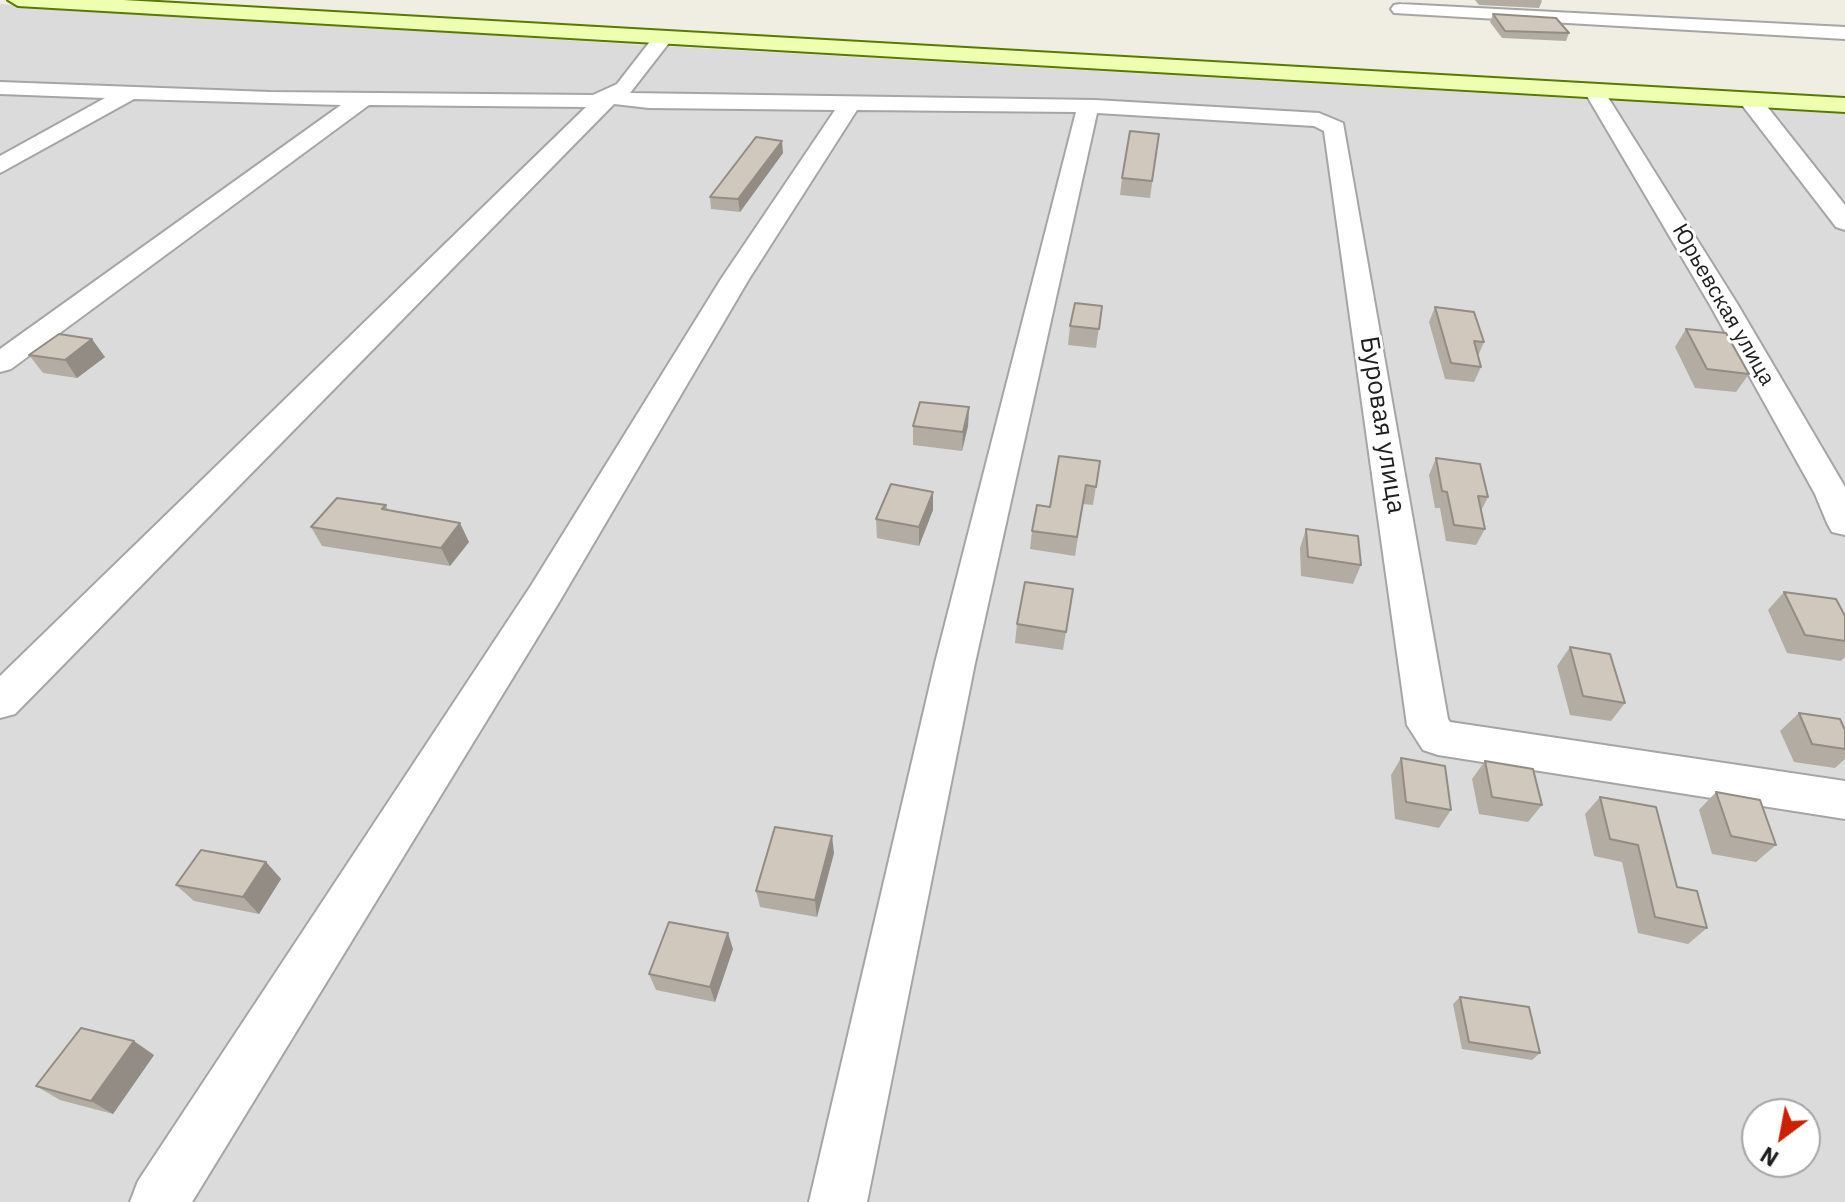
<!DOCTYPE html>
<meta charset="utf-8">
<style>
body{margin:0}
#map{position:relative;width:1845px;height:1202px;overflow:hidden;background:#f0eee3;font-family:"IBM Plex Sans",sans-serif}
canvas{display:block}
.north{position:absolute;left:1741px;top:1098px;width:80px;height:80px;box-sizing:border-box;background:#fff;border:2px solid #a5a5a5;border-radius:50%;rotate:212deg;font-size:22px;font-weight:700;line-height:32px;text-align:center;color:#1e1e1e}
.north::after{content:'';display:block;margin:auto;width:28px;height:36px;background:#cc2100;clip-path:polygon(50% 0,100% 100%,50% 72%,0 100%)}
</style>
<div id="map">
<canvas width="1845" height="1202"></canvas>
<div class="north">N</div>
</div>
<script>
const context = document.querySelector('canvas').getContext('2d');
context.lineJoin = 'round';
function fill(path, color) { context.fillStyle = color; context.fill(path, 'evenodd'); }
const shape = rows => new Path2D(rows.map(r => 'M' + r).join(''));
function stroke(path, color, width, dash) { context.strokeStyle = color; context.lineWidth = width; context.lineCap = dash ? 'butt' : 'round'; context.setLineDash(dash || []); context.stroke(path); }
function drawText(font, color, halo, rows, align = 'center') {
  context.font = font + ' "IBM Plex Sans",sans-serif'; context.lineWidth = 6; context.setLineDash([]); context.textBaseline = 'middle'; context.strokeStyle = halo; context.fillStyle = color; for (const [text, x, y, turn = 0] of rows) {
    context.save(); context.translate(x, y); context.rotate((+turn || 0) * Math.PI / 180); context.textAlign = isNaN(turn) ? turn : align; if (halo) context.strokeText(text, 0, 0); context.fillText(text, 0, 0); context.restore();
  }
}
const residential = shape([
 [0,4,644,45,1845,114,1845,1202,0,1202],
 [1757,1114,1805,1114,1805,1162,1757,1162]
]);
const street = shape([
 [1400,4,1845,27,1845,39,1394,13,1391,9,1394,5,1400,4],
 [662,33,672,39,630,93,1095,100,1319,113,1343,123,1448,719,1450,722,1845,781,1845,819,1438,755,1423,750,1407,725,1324,131,1314,126,1097,113,975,663,867,1202,809,1202,935,663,1076,112,857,110,749,279,558,604,192,1202,130,1202,138,1181,532,584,721,279,835,110,649,108,614,104,15,714,0,718,0,676,586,107,369,105,11,369,0,372,0,349,341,105,134,99,0,173,0,156,105,98,0,94,0,82,270,92,593,95,617,84,655,35,662,33],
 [1594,85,1604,91,1738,305,1845,487,1845,535,1832,532,1827,523,1815,494,1710,305,1584,91,1594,85],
 [1750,94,1758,95,1845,205,1845,230,1836,227,1742,105,1739,100,1750,94]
]);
const secondary = shape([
 [8,0,123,0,1845,98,1845,112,18,6,8,0]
]);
const wall = shape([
 [1475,0,1541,0,1542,1,1539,8,1479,5],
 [1493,14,1569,33,1566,41,1502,38,1490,22],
 [1159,134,1150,198,1120,195,1122,178],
 [783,153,740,212,711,209,710,197],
 [1102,306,1096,348,1068,345,1070,326],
 [1435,307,1484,342,1478,356,1481,367,1474,382,1445,379,1429,322],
 [1686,329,1749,374,1736,392,1695,388,1675,347],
 [29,355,105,357,77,378,43,373],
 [969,407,968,426,962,451,913,445,913,426],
 [1436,458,1488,497,1481,511,1485,529,1476,545,1446,541,1440,508,1435,508,1429,475],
 [1100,461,1093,505,1083,504,1075,556,1030,549,1032,531,1050,507],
 [386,505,388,510,469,542,450,566,322,546,311,527],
 [933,510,919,546,877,538,876,519],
 [1306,529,1361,565,1353,584,1301,576,1300,548],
 [1073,589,1063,650,1015,643,1017,624],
 [1784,592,1845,616,1845,657,1841,661,1787,653,1768,610],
 [1570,647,1625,703,1611,721,1570,715,1557,666],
 [1799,713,1845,749,1845,759,1835,768,1794,762,1780,731],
 [1401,758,1451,810,1439,828,1395,819,1391,775],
 [1485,761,1542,805,1528,822,1479,814,1472,779],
 [1716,792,1776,845,1756,862,1712,854,1699,810],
 [1600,797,1677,887,1707,928,1688,944,1638,933,1622,862,1594,856,1585,814],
 [834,853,817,917,760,907,756,891],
 [266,862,281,879,259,914,194,901,176,885],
 [733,949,715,1002,656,990,649,974],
 [1460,997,1540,1053,1532,1060,1462,1049,1453,1004],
 [154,1055,113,1114,60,1100,36,1086]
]);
const shadedWall = shape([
 [782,141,783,153,740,212,738,199],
 [92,339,105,357,77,378,65,360],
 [969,407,968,426,962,451,963,432],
 [933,492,933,510,919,546,919,527],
 [460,523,469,542,450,566,441,548],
 [832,836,834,853,817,917,815,900],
 [266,862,281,879,259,914,243,897],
 [728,933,733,949,715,1002,710,987],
 [134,1041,154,1055,113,1114,91,1101]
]);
const building = shape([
 [1493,14,1556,18,1569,33,1505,31,1493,14],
 [1130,131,1159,134,1152,181,1122,178,1130,131],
 [756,137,782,141,738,199,710,197,756,137],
 [1075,303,1102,306,1099,329,1070,326,1075,303],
 [1435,307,1474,312,1484,342,1474,341,1481,367,1451,363,1435,307],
 [1686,329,1726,333,1749,374,1707,369,1686,329],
 [59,334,92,339,65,360,29,355,59,334],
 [920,402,969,407,963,432,913,426,920,402],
 [1059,456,1100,461,1096,487,1086,485,1077,537,1032,531,1037,505,1050,507,1059,456],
 [1436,458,1480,464,1488,497,1478,496,1485,529,1454,525,1447,492,1442,491,1436,458],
 [891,484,933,492,919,527,876,519,891,484],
 [337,498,386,505,382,509,460,523,441,548,311,527,337,498],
 [1306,529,1358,536,1361,565,1308,557,1306,529],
 [1025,582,1073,589,1066,632,1017,624,1025,582],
 [1784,592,1836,599,1845,616,1845,641,1805,635,1784,592],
 [1570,647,1610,654,1625,703,1583,696,1570,647],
 [1799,713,1840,719,1845,730,1845,749,1812,744,1799,713],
 [1401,758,1445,766,1451,810,1406,802,1401,758],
 [1485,761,1533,769,1542,805,1492,797,1485,761],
 [1716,792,1760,800,1776,845,1731,836,1716,792],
 [1600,797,1656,807,1677,887,1697,891,1707,928,1655,917,1638,845,1610,839,1600,797],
 [775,827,832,836,815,900,756,891,775,827],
 [201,850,266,862,243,897,176,885,201,850],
 [669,922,728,933,710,987,649,974,669,922],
 [1460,997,1529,1007,1540,1053,1469,1042,1460,997],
 [81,1028,134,1041,91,1101,36,1086,81,1028]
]);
const farStreetnames = [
 ["Юрьевская улица",1723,305,60]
];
const streetNames = [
 ["Буровая улица",1382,425,81]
];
fill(residential, '#dcdbdb');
stroke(street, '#a5a5a5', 4);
stroke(secondary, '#597a00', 4);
fill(street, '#fff');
fill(secondary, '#eeffb2');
fill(wall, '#b3aca2');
fill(shadedWall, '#928c84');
fill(building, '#d0c8bc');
stroke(building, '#928c84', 2);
drawText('22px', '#1e1e1e', '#fff', farStreetnames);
drawText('26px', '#1e1e1e', '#fff', streetNames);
</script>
